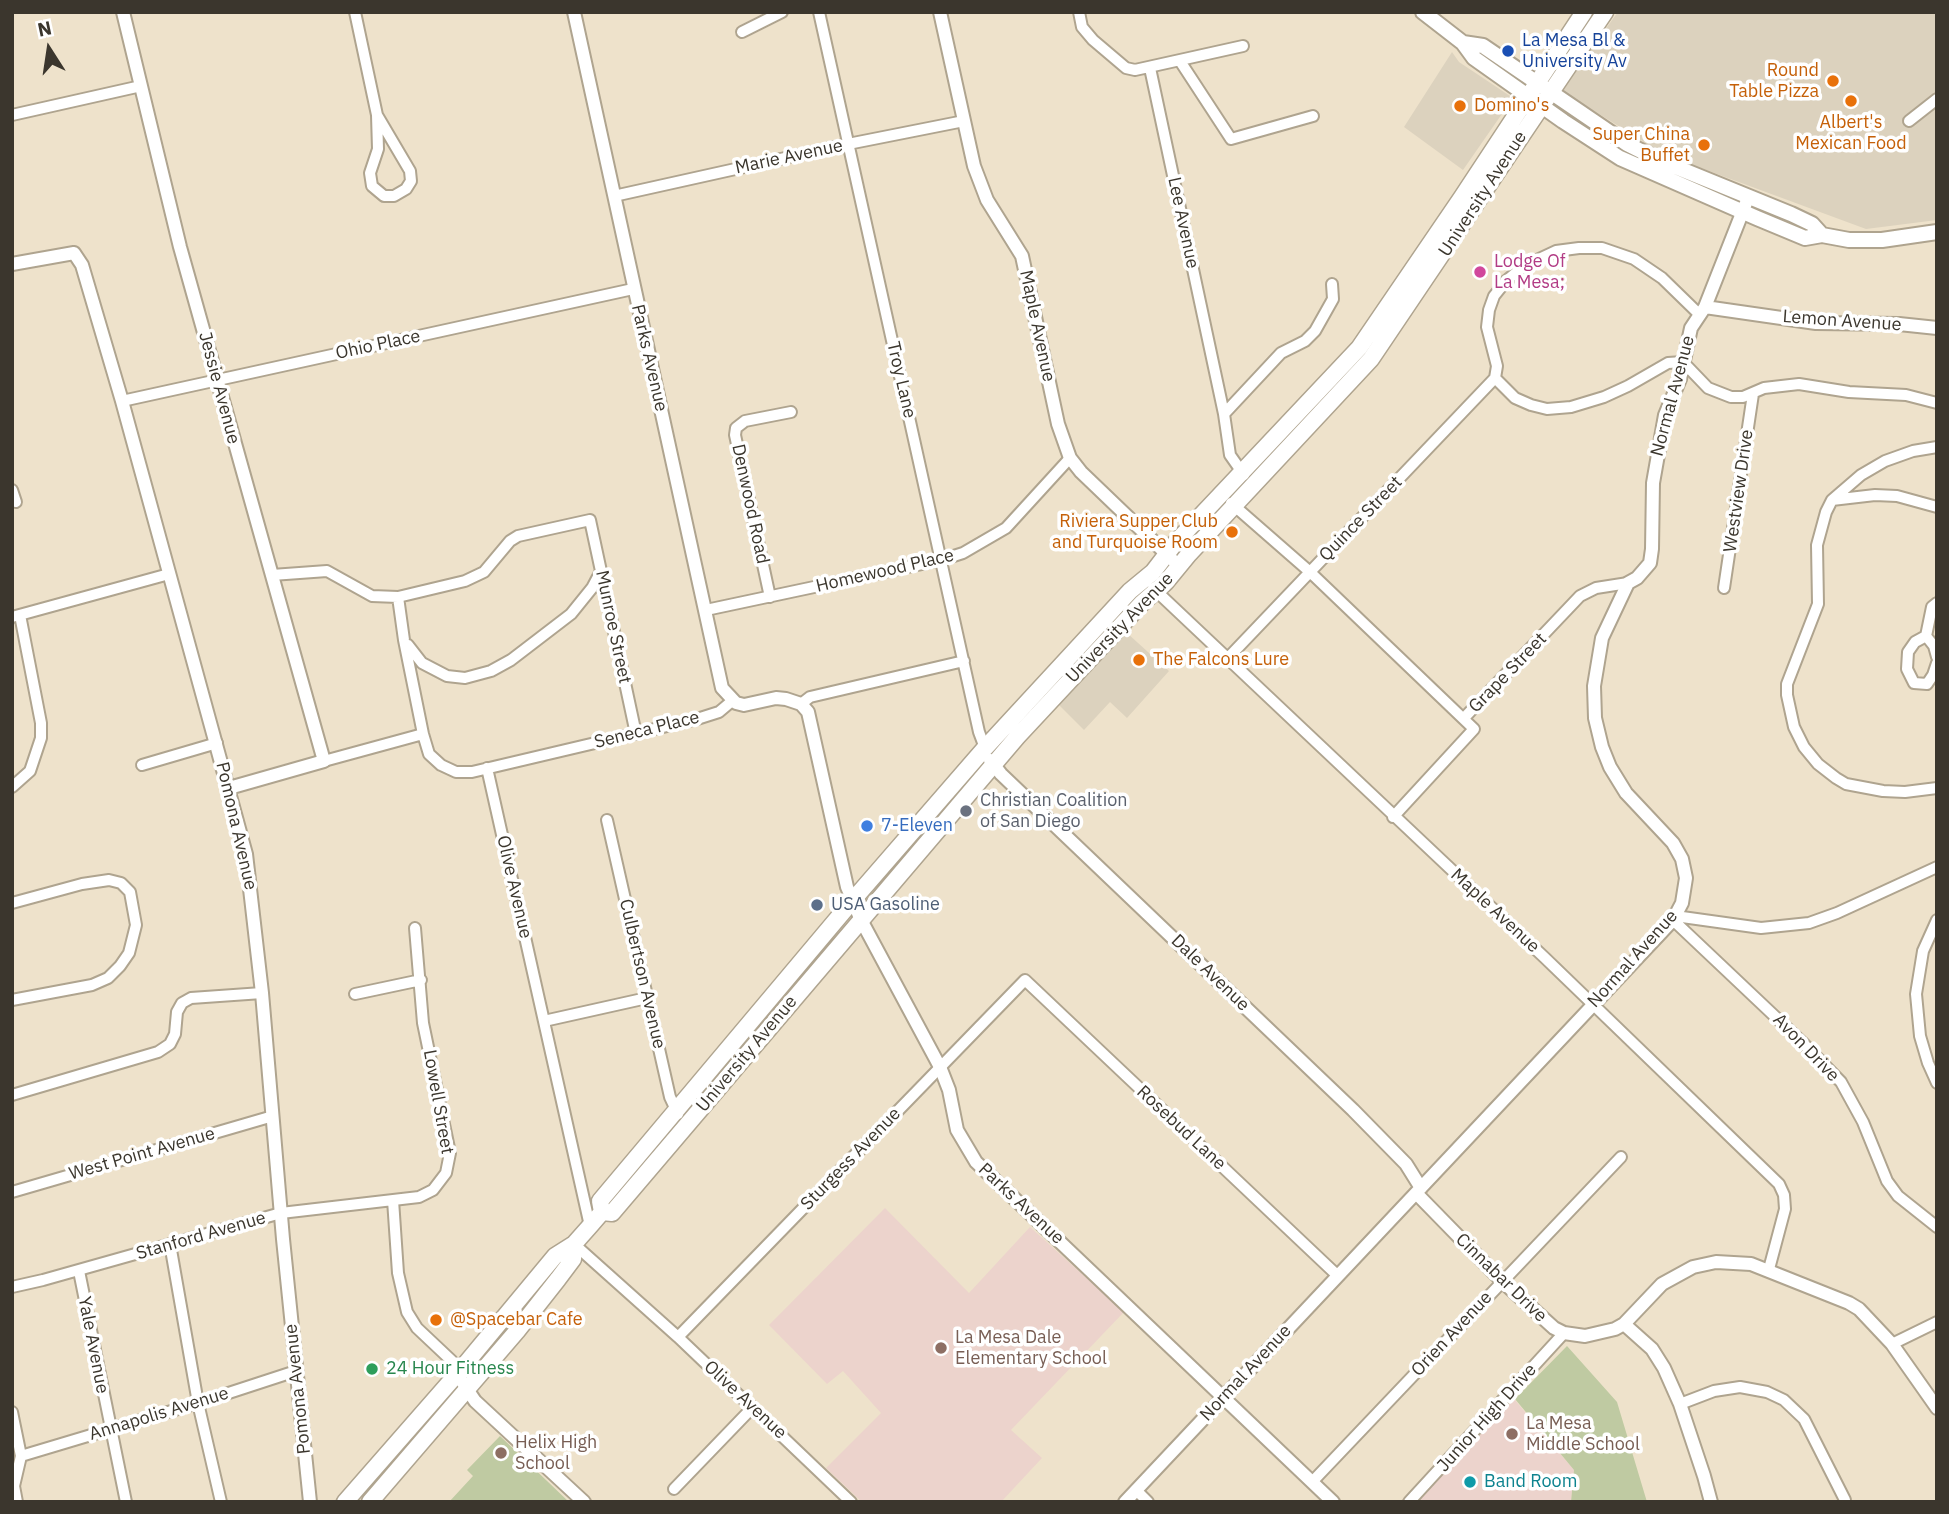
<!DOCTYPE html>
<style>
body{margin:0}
#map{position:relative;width:1949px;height:1514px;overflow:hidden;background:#eee2cb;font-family:"IBM Plex Sans",sans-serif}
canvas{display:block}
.frame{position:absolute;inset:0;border:14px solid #3b362d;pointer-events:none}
.north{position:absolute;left:14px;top:14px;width:70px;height:70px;-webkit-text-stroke:5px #fff;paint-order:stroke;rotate:348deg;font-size:19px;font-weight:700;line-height:28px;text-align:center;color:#3b362d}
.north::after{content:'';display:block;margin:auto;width:24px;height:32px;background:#3b362d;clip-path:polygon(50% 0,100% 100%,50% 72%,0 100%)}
</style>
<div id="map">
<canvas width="1949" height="1514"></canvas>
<div class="frame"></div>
<div class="north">N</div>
</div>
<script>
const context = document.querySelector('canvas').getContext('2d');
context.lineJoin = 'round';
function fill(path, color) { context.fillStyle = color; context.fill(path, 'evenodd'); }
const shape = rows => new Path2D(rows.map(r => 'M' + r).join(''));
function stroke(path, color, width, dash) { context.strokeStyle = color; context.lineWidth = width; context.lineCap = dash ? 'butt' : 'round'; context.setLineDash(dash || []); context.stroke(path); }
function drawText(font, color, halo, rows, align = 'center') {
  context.font = font + ' "IBM Plex Sans",sans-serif'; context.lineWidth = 7; context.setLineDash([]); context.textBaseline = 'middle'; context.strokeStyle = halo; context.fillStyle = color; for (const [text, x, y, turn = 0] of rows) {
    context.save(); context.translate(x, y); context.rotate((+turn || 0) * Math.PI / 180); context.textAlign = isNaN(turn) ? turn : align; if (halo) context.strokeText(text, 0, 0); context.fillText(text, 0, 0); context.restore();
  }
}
const commercial = shape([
 [1618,12,1937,12,1937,220,1866,229,1663,154,1561,90],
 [1452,52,1459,62,1513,98,1463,170,1404,127],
 [1127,633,1169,671,1127,718,1110,702,1084,730,1059,705]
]);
const education = shape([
 [885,1208,969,1293,1030,1227,1124,1312,1011,1430,1042,1458,1001,1502,963,1502,961,1500,959,1502,862,1502,826,1468,881,1413,843,1371,827,1384,769,1325],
 [1514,1399,1574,1470,1571,1502,1417,1502]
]);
const green = shape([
 [1567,1346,1617,1402,1647,1502,1571,1502,1574,1470,1515,1399],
 [500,1436,569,1502,449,1502,473,1476,467,1470]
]);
const minor = shape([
 [355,12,377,115],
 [819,12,979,732,985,748],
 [1079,12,1082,27,1093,40,1126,68,1135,70,1243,46],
 [742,32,782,12],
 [1180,61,1231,139,1313,116],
 [1150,68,1224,414,1230,455,1244,475],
 [12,115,141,86],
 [377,115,410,171,411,181,406,189,394,196,384,196,372,186,370,173,378,149,377,115],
 [1909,121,1937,99],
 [614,196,848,144,964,121],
 [1700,315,1662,278,1634,259,1602,248,1579,248,1556,251,1524,266,1506,281,1494,296,1489,310,1487,327,1497,366,1495,378,1515,398,1531,405,1547,409,1571,407,1604,397,1628,386,1668,363,1683,362,1708,388,1731,397,1743,397,1764,388,1799,384,1849,392,1906,395,1937,403],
 [122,401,633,289],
 [1224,414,1281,353,1305,341,1315,331,1333,299,1332,284],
 [1937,447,1913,451,1885,461,1861,475,1832,500,1826,512,1817,545,1818,604,1787,684,1787,695,1794,727,1804,747,1818,764,1836,778,1846,784,1883,791,1905,792,1937,788],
 [12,490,16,502],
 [1832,500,1875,495,1897,496,1937,507],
 [1231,503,1310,572,1474,729,1393,817],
 [272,575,327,571,372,596,398,597,465,581,484,572,510,541,518,536,590,520,636,734],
 [1153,588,1545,958,1779,1184,1784,1195,1785,1209,1769,1269],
 [1724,588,1753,394],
 [398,597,404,640,423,734,429,754,441,765,456,772,472,772,697,719,719,712,732,701],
 [770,597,735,435,736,428,745,421,791,412],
 [706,610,941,560,963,553,1006,528,1070,458],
 [12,617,169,574],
 [1926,636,1915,642,1908,652,1907,669,1914,683,1927,684,1933,675,1937,663],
 [1926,636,1932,607,1937,603],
 [1926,636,1934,646,1937,657],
 [408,645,422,663,447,676,465,678,491,671,511,660,571,614,592,588,601,571],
 [1227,659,1495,378],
 [801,704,810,697,964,661],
 [1464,718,1580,596,1596,588,1628,583],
 [324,761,423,734],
 [142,765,217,743],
 [487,768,590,1226],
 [12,787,30,771,41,738,41,723,20,615],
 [607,820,670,1097,678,1114],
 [12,903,82,884,109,880,121,883,130,892,136,925,129,953,120,966,108,978,92,985,12,1000],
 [1675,916,1761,928,1809,923,1837,913,1937,867],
 [1673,920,1802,1042,1841,1082,1863,1122,1887,1181,1898,1196,1937,1227],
 [1937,920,1923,951,1916,994,1920,1036,1928,1063,1937,1083],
 [355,994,421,980],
 [544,1021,647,998],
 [12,1095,158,1052,170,1044,175,1034,177,1012,182,1003,191,998,262,993],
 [12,1192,273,1116],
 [393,1200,398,1273,407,1312,417,1328,452,1361,457,1374],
 [170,1244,198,1403,221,1502],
 [574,1244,678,1337,851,1502],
 [79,1271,126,1502],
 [12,1287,43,1280,281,1213,419,1197,433,1190,446,1173,450,1153,423,1023,415,928],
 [678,1337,1025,980,1338,1276],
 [1892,1344,1937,1322],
 [1680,1404,1714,1391,1740,1387,1767,1392,1784,1400,1804,1419,1845,1500],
 [12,1412,21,1456,14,1486,17,1502],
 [21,1456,198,1403,296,1371],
 [1312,1482,1621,1157],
 [674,1489,753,1407],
 [1136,1490,1148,1502],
 [1409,1502,1564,1333]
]);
const tertiary = shape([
 [123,12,180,247,324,761,229,788],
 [574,12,722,688,736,703,744,705,776,698,786,699,801,704,808,712,847,887,860,918,940,1067,949,1090,957,1130,976,1162,1333,1502],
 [940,12,974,166,987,200,1022,256,1058,424,1070,458,1081,472,1179,566],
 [12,264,74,253,82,265,122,401,246,854,262,993,283,1239,310,1502],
 [1705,307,1816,323,1899,324,1937,328],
 [990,760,1001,774,1353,1110,1406,1164,1421,1188],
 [1416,1193,1502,1281,1554,1328,1564,1333,1585,1336,1615,1329,1624,1324,1662,1284,1693,1267,1716,1262,1751,1264,1849,1303,1859,1309,1892,1344,1937,1408],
 [1624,1324,1652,1349,1664,1368,1680,1404,1704,1476,1711,1502],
 [457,1374,475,1401,584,1502],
 [1125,1502,1673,920,1682,903,1686,878,1682,859,1673,843,1626,793,1610,767,1602,747,1595,718,1594,686,1602,638,1628,583,1637,578,1650,563,1652,549,1653,483,1665,415,1680,379,1691,328,1705,307,1746,203]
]);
const secondary = shape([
 [1423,12,1463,43,1474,58,1563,121,1620,158,1757,218,1805,238,1822,235,1849,240,1882,240,1937,232],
 [1463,43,1483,46,1627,144,1661,161,1791,214,1812,224,1822,235]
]);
const primary = shape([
 [602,1212,612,1213,1017,737,1142,603,1166,582,1189,554,1371,359,1605,12],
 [345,1502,457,1374,555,1256,574,1244,590,1226,602,1212,600,1201,853,900,985,748,1130,591,1153,572,1176,542,1359,348,1462,197,1584,12],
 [370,1502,517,1331,558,1279,573,1259,574,1244]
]);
const markers = [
 [1508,51,7,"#1a4fb4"],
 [1833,81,7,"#e8710a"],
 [1851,101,7,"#e8710a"],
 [1460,106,7,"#e8710a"],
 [1704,145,7,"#e8710a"],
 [1480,272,7,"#d1479c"],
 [1232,532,7,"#e8710a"],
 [1139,660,7,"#e8710a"],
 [966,811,7,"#6b7280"],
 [867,826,7,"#3f7fe0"],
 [817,905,7,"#5c6f8a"],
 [436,1320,7,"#e8710a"],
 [941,1348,7,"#8d6e63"],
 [372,1369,7,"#2e9e5b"],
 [1512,1434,7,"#8d6e63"],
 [501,1453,7,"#8d6e63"],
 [1470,1482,7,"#0f9aa8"]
];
const transitNames = [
 ["La Mesa Bl &",1522,41],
 ["University Av",1522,62]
];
const foodNames = [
 ["Round",1819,71],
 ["Table Pizza",1819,92],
 ["Domino's",1474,106,"left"],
 ["Albert's",1851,123,"center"],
 ["Mexican Food",1851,144,"center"],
 ["Super China",1690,135],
 ["Buffet",1690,156],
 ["Riviera Supper Club",1218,522],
 ["and Turquoise Room",1218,543],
 ["The Falcons Lure",1153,660,"left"],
 ["@Spacebar Cafe",450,1320,"left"]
];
const streetNames = [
 ["Marie Avenue",789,157,-12],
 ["University Avenue",1483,194,-57],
 ["Lee Avenue",1183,223,78],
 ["Lemon Avenue",1842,321,4],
 ["Maple Avenue",1037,326,78],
 ["Ohio Place",378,345,-12],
 ["Parks Avenue",649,358,77],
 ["Troy Lane",901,380,77],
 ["Jessie Avenue",219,388,75],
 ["Normal Avenue",1673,396,-75],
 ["Westview Drive",1739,491,-82],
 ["Denwood Road",750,504,78],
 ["Quince Street",1361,519,-46],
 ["Homewood Place",885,571,-13],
 ["Munroe Street",613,627,78],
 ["University Avenue",1120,628,-46],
 ["Grape Street",1508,673,-46],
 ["Seneca Place",647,730,-14],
 ["Pomona Avenue",236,826,77],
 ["Olive Avenue",514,887,77],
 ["Maple Avenue",1495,911,43],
 ["Normal Avenue",1633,959,-48],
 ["Dale Avenue",1210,973,44],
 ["Culbertson Avenue",642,974,77],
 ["Avon Drive",1806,1048,46],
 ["University Avenue",747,1054,-50],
 ["Lowell Street",438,1102,80],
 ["Rosebud Lane",1181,1128,43],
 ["West Point Avenue",142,1154,-16],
 ["Sturgess Avenue",851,1159,-46],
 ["Parks Avenue",1021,1204,43],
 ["Stanford Avenue",201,1236,-16],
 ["Cinnabar Drive",1501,1278,44],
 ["Orien Avenue",1452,1334,-47],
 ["Yale Avenue",93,1345,79],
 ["Normal Avenue",1246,1373,-47],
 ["Pomona Avenue",298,1389,-96],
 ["Olive Avenue",745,1400,43],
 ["Annapolis Avenue",159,1414,-17],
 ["Junior High Drive",1487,1418,-48]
];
const hotelNames = [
 ["Lodge Of",1494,262],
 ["La Mesa;",1494,283]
];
const worshipNames = [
 ["Christian Coalition",980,801],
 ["of San Diego",980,822]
];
const shopNames = [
 ["7-Eleven",881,826]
];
const serviceNames = [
 ["USA Gasoline",831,905]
];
const educationNames = [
 ["La Mesa Dale",955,1338],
 ["Elementary School",955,1359],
 ["La Mesa",1526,1424],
 ["Middle School",1526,1445],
 ["Helix High",515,1443],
 ["School",515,1464]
];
const leisureNames = [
 ["24 Hour Fitness",386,1369]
];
const cultureNames = [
 ["Band Room",1484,1482]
];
fill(commercial, '#dcd2be');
fill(education, '#ecd3cc');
fill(green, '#bfcaa2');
stroke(minor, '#afa48f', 14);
stroke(tertiary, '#afa48f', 16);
stroke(secondary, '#afa48f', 18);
stroke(primary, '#afa48f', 19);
stroke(minor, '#fff', 10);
stroke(tertiary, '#fff', 12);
stroke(secondary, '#fff', 14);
stroke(primary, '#fff', 16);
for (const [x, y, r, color] of markers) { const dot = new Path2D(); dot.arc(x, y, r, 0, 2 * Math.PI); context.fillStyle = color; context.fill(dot); stroke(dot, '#fff', 2.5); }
drawText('18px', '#164399', '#fff', transitNames, 'left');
drawText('18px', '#c56008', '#fff', foodNames, 'right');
drawText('18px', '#3b362d', '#fff', streetNames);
drawText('18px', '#b23c85', '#fff', hotelNames, 'left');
drawText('18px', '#5b616d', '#fff', worshipNames, 'left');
drawText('18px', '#366cbe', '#fff', shopNames, 'left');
drawText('18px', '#4e5e75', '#fff', serviceNames, 'left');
drawText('18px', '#785e54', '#fff', educationNames, 'left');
drawText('18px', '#27864d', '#fff', leisureNames, 'left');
drawText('18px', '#0d838f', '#fff', cultureNames, 'left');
</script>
